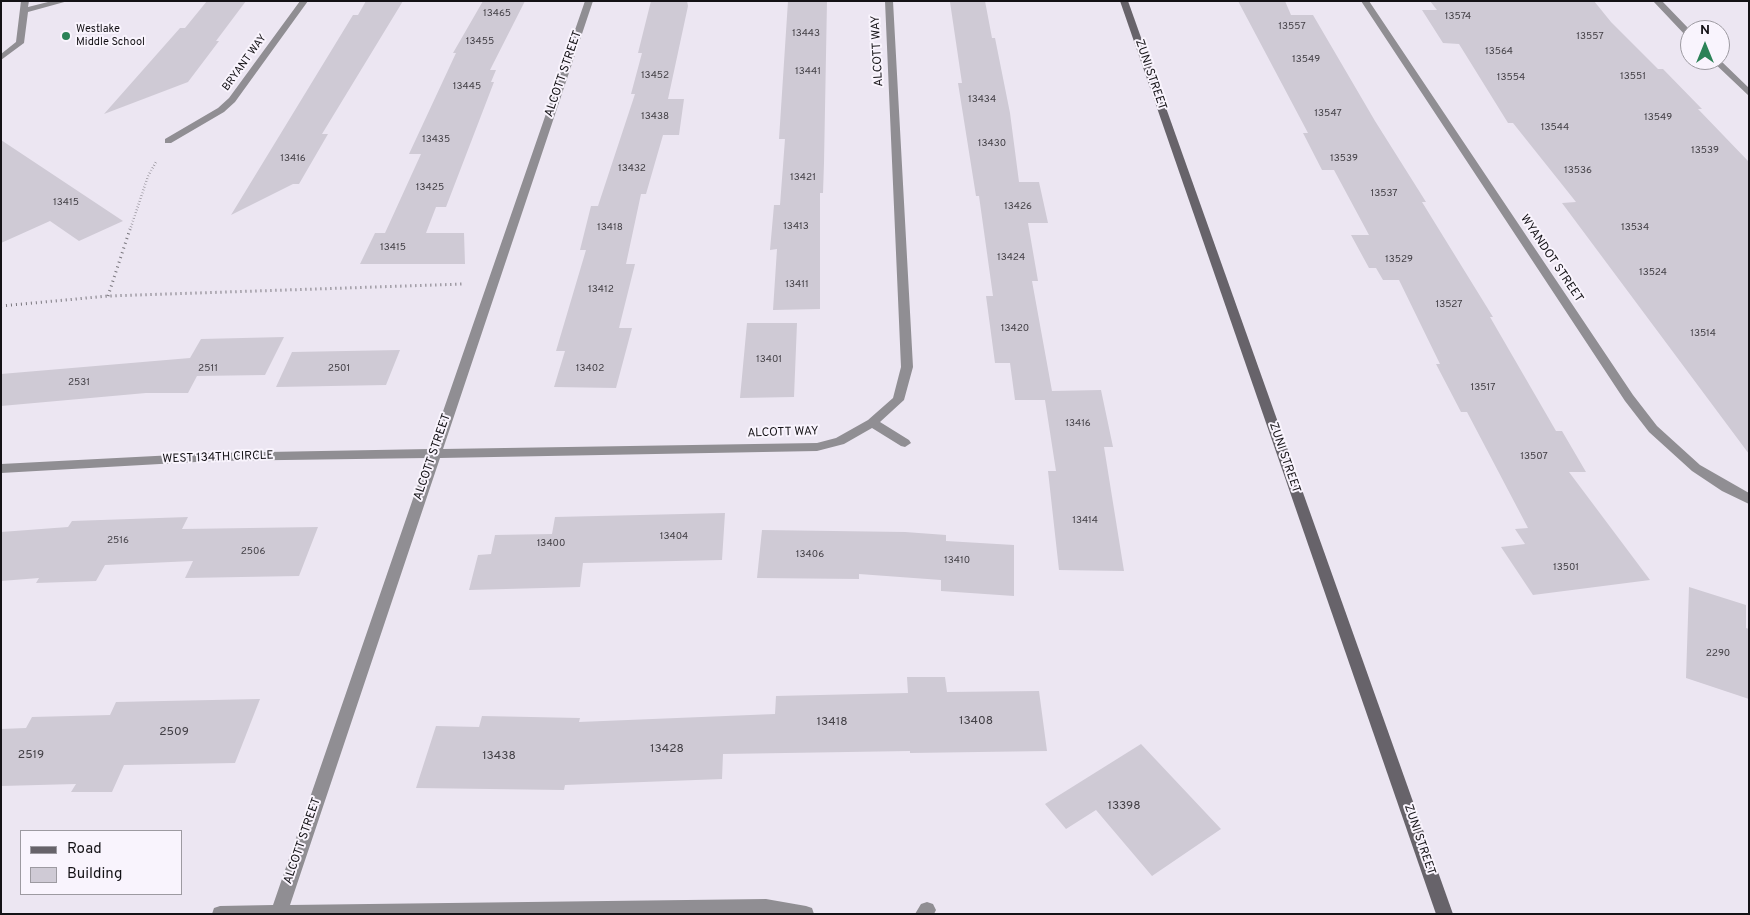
<!DOCTYPE html>
<style>
body{margin:0}
#map{position:relative;width:1750px;height:915px;overflow:hidden;background:#ece6f2;font-family:Overpass,sans-serif}
canvas{display:block}
.frame{position:absolute;inset:0;border:2px solid #141216;pointer-events:none}
.legend{position:absolute;left:20px;top:830px;width:162px;height:65px;box-sizing:border-box;background:#f9f4fd;border:1px solid #9d9aa1;margin:0;padding:6px 9px;list-style:none;font-size:15px;color:#141216}
.legend li{display:flex;align-items:center;gap:10px;height:25px}
.legend b{width:25px;border:1px solid #9d9aa1}
.north{position:absolute;left:1680px;top:20px;width:50px;height:50px;box-sizing:border-box;background:#f9f4fd;border:1px solid #9d9aa1;border-radius:50%;rotate:0deg;font-size:14px;font-weight:700;line-height:20px;text-align:center;color:#141216}
.north::after{content:'';display:block;margin:auto;width:18px;height:22px;background:#2b8257;clip-path:polygon(50% 0,100% 100%,50% 72%,0 100%)}
</style>
<div id="map">
<canvas width="1750" height="915"></canvas>
<div class="frame"></div>
<ul class="legend">
<li><b style="height:6px;background:#67636a"></b>Road</li>
<li><b style="height:14px;background:#cfcad5"></b>Building</li>
</ul>
<div class="north">N</div>
</div>
<script>
const context = document.querySelector('canvas').getContext('2d');
context.lineJoin = 'round';
function fill(path, color) { context.fillStyle = color; context.fill(path, 'evenodd'); }
const shape = rows => new Path2D(rows.map(r => 'M' + r).join(''));
function stroke(path, color, width, dash) { context.strokeStyle = color; context.lineWidth = width; context.lineCap = dash ? 'butt' : 'round'; context.setLineDash(dash || []); context.stroke(path); }
function drawText(font, color, halo, rows, align = 'center') {
  context.font = font + ' Overpass,sans-serif'; context.lineWidth = 4; context.setLineDash([]); context.textBaseline = 'middle'; context.strokeStyle = halo; context.fillStyle = color; for (const [text, x, y, turn = 0] of rows) {
    context.save(); context.translate(x, y); context.rotate((+turn || 0) * Math.PI / 180); context.textAlign = isNaN(turn) ? turn : align; if (halo) context.strokeText(text, 0, 0); context.fillText(text, 0, 0); context.restore();
  }
}
const building = shape([
 [207,1,246,1,216,41,219,41,188,82,104,114,180,28,185,28],
 [366,1,403,1,322,134,328,134,299,184,293,184,231,215,353,15,358,15],
 [483,1,525,1,490,70,496,70,491,82,494,82,446,207,436,207,426,233,464,233,465,264,360,264,375,233,385,233,421,154,409,154,456,53,453,53],
 [651,1,687,1,688,6,668,99,684,99,679,135,663,135,646,194,641,194,626,264,635,264,619,328,632,328,616,388,554,387,565,351,556,351,586,250,580,250,591,206,598,206,635,94,631,94,642,53,638,53],
 [788,1,827,1,824,163,823,193,820,193,820,309,773,310,777,249,770,250,774,205,780,205,785,139,779,139],
 [985,1,992,38,995,38,1010,113,1019,182,1039,182,1048,223,1028,223,1038,281,1032,281,1052,391,1101,390,1113,447,1104,447,1124,571,1059,570,1048,471,1056,471,1045,400,1015,400,1010,363,995,363,986,296,993,296,979,196,976,196,958,83,962,83,950,2],
 [1238,1,1285,1,1291,15,1313,15,1375,121,1426,202,1422,202,1493,317,1490,317,1556,431,1562,431,1586,472,1569,472,1650,580,1533,595,1501,547,1525,544,1515,529,1528,528,1467,412,1461,412,1436,364,1440,364,1399,280,1383,280,1376,268,1369,268,1351,235,1369,235,1334,170,1322,170,1303,133,1308,133],
 [1430,1,1594,1,1611,22,1658,69,1663,69,1702,109,1698,109,1749,162,1749,454,1562,203,1576,202,1513,123,1508,123,1459,44,1443,43,1422,10,1437,10],
 [1,140,123,221,79,241,50,221,1,243],
 [747,323,797,323,794,397,740,398],
 [284,337,265,375,197,376,188,393,146,393,1,406,1,374,190,358,201,339],
 [400,350,386,385,276,387,292,352],
 [725,513,722,560,583,563,580,587,469,590,478,555,491,554,495,535,552,534,555,517],
 [188,517,182,529,318,527,299,576,185,578,193,561,105,565,96,581,36,583,39,578,1,581,1,532,68,527,72,521],
 [762,530,905,532,946,535,946,541,1014,545,1014,596,941,591,941,580,859,574,859,579,757,578],
 [1689,587,1746,605,1746,628,1749,629,1749,699,1686,678],
 [907,677,945,677,947,692,1039,691,1047,751,910,753,910,751,723,754,722,779,565,785,564,790,416,788,436,726,479,727,482,716,580,718,579,722,775,714,776,696,908,693],
 [260,699,235,763,124,765,112,792,71,792,76,784,1,786,1,729,26,728,32,717,110,715,116,702],
 [1141,744,1221,829,1152,876,1096,810,1066,829,1045,804]
]);
const pathFar1 = shape([
 [130,230,148,176,156,162]
]);
const path = shape([
 [108,296,130,229],
 [1,306,108,296,464,284]
]);
const service = shape([
 [21,1,29,1,28,7,52,1,68,1,28,12,24,43,1,60,1,54,16,42,21,1]
]);
const minor = shape([
 [300,1,308,1,235,102,224,112,171,143,165,143,165,139,218,108,229,98,300,1],
 [585,1,593,1,443,449,817,443,836,438,868,420,893,398,901,367,885,1,893,1,913,367,904,400,880,422,909,440,911,443,905,447,901,446,872,428,844,444,817,451,440,458,290,905,766,899,806,906,812,908,814,914,212,914,214,908,220,906,273,905,427,458,213,461,1,473,1,464,213,453,430,449,585,1],
 [1361,1,1369,1,1633,395,1657,426,1700,465,1749,493,1749,504,1722,491,1692,471,1649,432,1625,401,1361,1],
 [1653,1,1662,1,1690,30,1690,37,1687,37,1653,1],
 [1711,60,1720,60,1749,88,1749,96,1711,60],
 [927,902,933,904,936,910,934,914,915,914,921,904,927,902]
]);
const secondary = shape([
 [1120,1,1128,1,1453,914,1436,914,1120,1]
]);
const markers = [
 [66,36,5,"#2b8257"]
];
const numberNames = [
 ["13465",497,14],
 ["13574",1458,17],
 ["13557",1292,27],
 ["13443",806,34],
 ["13557",1590,37],
 ["13455",480,42],
 ["13564",1499,52],
 ["13549",1306,60],
 ["13441",808,72],
 ["13452",655,76],
 ["13551",1633,77],
 ["13554",1511,78],
 ["13445",467,87],
 ["13434",982,100],
 ["13547",1328,114],
 ["13438",655,117],
 ["13549",1658,118],
 ["13544",1555,128],
 ["13435",436,140],
 ["13430",992,144],
 ["13539",1705,151],
 ["13416",293,159],
 ["13539",1344,159],
 ["13432",632,169],
 ["13536",1578,171],
 ["13421",803,178],
 ["13425",430,188],
 ["13537",1384,194],
 ["13415",66,203],
 ["13426",1018,207],
 ["13413",796,227],
 ["13418",610,228],
 ["13534",1635,228],
 ["13415",393,248],
 ["13424",1011,258],
 ["13529",1399,260],
 ["13524",1653,273],
 ["13411",797,285],
 ["13412",601,290],
 ["13527",1449,305],
 ["13420",1015,329],
 ["13514",1703,334],
 ["13401",769,360],
 ["2511",208,369],
 ["2501",339,369],
 ["13402",590,369],
 ["2531",79,383],
 ["13517",1483,388],
 ["13416",1078,424],
 ["13507",1534,457],
 ["13414",1085,521],
 ["13404",674,537],
 ["2516",118,541],
 ["13400",551,544],
 ["2506",253,552],
 ["13406",810,555],
 ["13410",957,561],
 ["13501",1566,568],
 ["2290",1718,654]
];
const farPoinames = [
 ["Westlake",76,30],
 ["Middle School",76,43]
];
const farStreetnames = [
 ["BRYANT WAY",245,63,-54]
];
const streetNames = [
 ["ALCOTT WAY",878,51,-93],
 ["ALCOTT STREET",564,74,-71],
 ["ZUNI STREET",1150,75,71],
 ["WYANDOT STREET",1551,259,56],
 ["ALCOTT WAY",783,433,-2],
 ["ALCOTT STREET",433,457,-71],
 ["WEST 134TH CIRCLE",218,458,-2],
 ["ZUNI STREET",1284,458,71],
 ["ZUNI STREET",1419,840,71],
 ["ALCOTT STREET",303,841,-71]
];
const nearNumbernames = [
 ["13408",976,722],
 ["13418",832,723],
 ["2509",174,733],
 ["13428",667,750],
 ["2519",31,756],
 ["13438",499,757],
 ["13398",1124,807]
];
fill(building, '#cfcad5');
stroke(pathFar1, '#7a777e', 2.5, [0.5, 2.5]);
stroke(path, '#7a777e', 3, [1, 4]);
fill(service, '#908e93');
fill(minor, '#908e93');
fill(secondary, '#67636a');
for (const [x, y, r, color] of markers) { const dot = new Path2D(); dot.arc(x, y, r, 0, 2 * Math.PI); context.fillStyle = color; context.fill(dot); stroke(dot, '#f9f4fd', 2); }
drawText('10px', '#434046', null, numberNames);
drawText('11px', '#141216', '#f9f4fd', farPoinames, 'left');
drawText('11px', '#141216', '#f9f4fd', farStreetnames);
drawText('12px', '#141216', '#f9f4fd', streetNames);
drawText('12px', '#434046', null, nearNumbernames);
</script>
